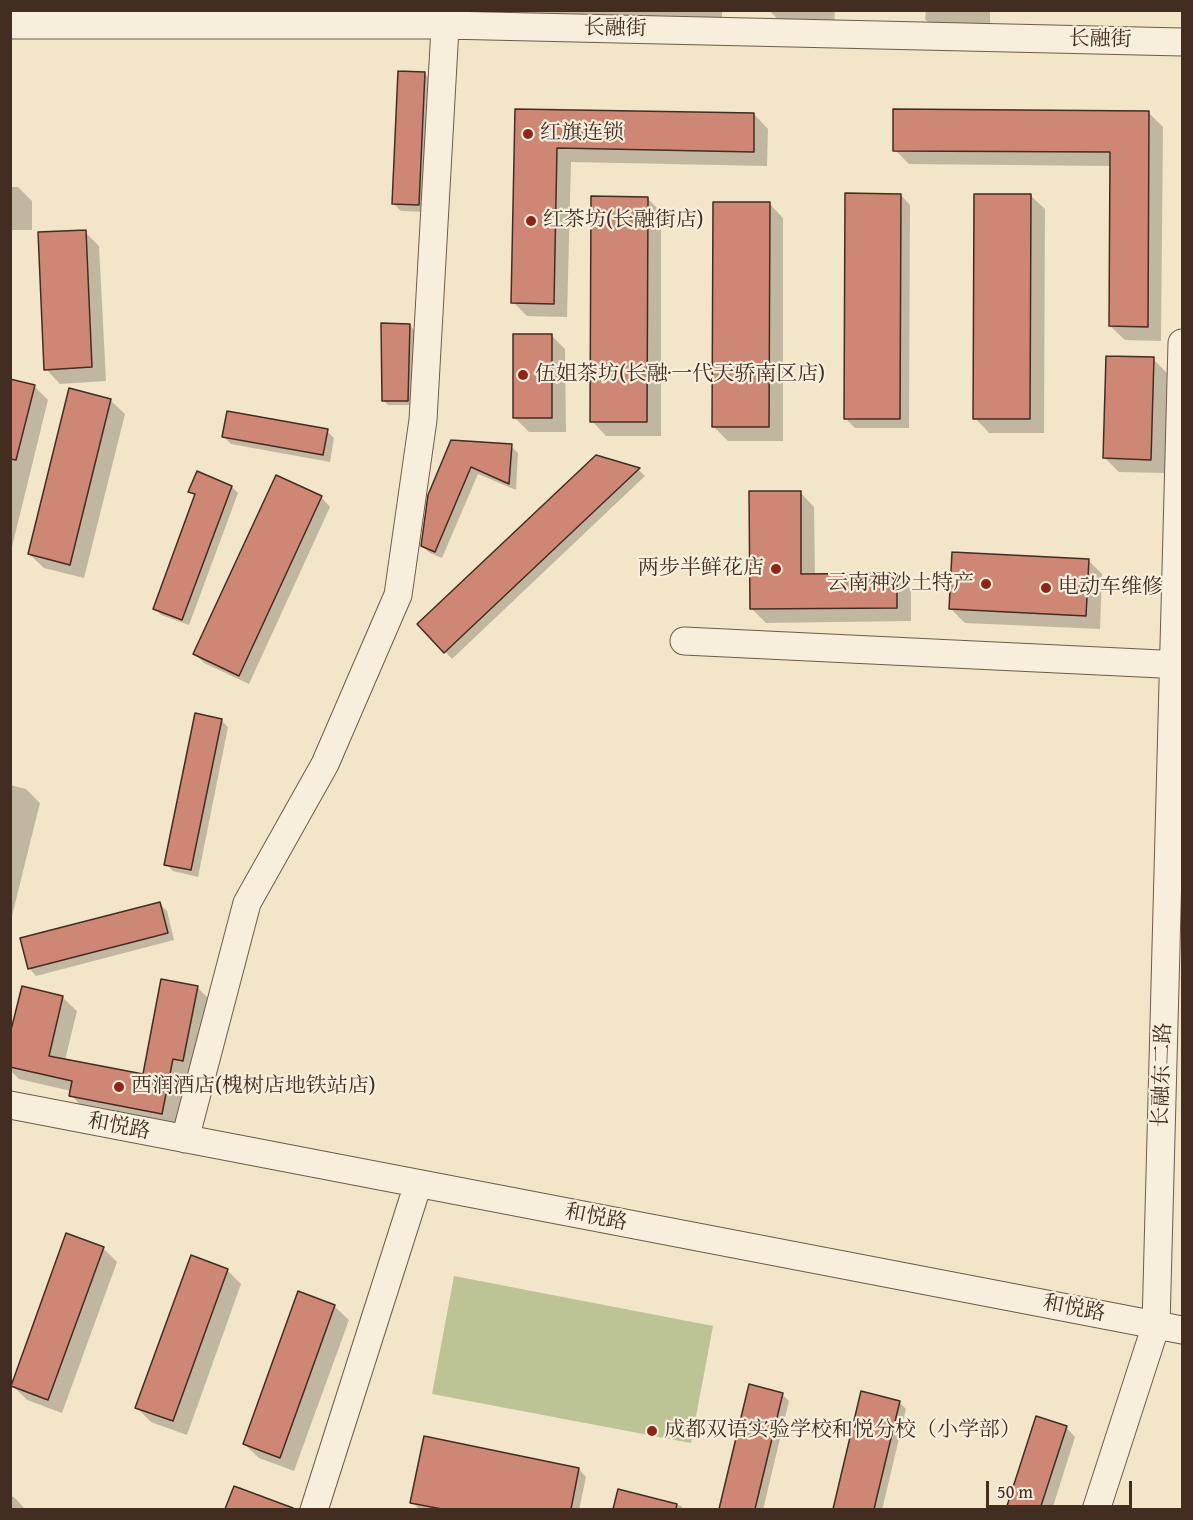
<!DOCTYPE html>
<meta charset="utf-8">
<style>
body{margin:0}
#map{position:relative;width:1193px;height:1520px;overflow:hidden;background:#f2e5c9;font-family:"Gentium Book Plus",serif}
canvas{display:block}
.frame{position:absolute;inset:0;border:12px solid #432d21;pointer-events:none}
.scale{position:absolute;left:986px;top:1481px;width:146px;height:27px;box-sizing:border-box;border:3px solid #432d21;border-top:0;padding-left:8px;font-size:18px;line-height:21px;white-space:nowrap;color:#432d21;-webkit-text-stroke:4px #f7eedc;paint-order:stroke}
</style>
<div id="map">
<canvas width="1193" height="1520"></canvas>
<div class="frame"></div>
<div class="scale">50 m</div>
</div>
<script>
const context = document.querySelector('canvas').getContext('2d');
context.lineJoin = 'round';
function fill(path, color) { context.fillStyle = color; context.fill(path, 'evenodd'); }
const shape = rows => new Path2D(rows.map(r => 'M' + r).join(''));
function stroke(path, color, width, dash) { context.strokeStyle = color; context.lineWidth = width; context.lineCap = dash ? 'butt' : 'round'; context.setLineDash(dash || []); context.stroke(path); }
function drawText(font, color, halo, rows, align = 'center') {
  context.font = font + ' "Gentium Book Plus","Noto Serif SC",serif'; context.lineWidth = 4.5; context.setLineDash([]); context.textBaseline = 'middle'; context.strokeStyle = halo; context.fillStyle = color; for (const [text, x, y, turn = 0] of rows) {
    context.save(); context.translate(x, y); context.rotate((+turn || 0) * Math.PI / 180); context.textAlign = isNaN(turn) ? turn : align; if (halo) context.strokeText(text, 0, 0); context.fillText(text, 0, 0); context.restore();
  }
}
const green = shape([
 [454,1276,713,1326,691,1443,432,1394]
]);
const shadow = shape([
 [476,10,722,10,722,24,486,20],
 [769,10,835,10,834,26,783,25],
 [926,10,990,10,990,35,940,34,925,19],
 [425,74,432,81,426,212,401,211,394,204],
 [516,110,754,114,768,129,767,166,571,162,567,317,527,316,513,302],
 [1149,113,1163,127,1161,341,1125,340,1110,326,1111,166,909,164,895,150],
 [10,187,18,187,32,201,32,230,10,230],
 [901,195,910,205,909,428,855,428,845,418],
 [1030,195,1045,209,1044,433,989,433,975,418],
 [647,198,661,212,661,436,606,436,592,421],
 [769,203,783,218,783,441,728,441,714,427],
 [85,232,99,246,106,381,60,384,46,369],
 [410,325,414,330,412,405,388,405,383,400],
 [551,335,565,349,566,432,529,432,515,418],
 [1153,359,1167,373,1165,473,1119,472,1105,458],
 [10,380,34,386,48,400,10,555],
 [110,400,125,414,84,578,44,568,29,554],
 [327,431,334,438,330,462,231,444,224,437],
 [452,441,511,446,518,453,516,490,478,474,442,558,430,553,422,546],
 [597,457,639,470,645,476,452,659,419,624],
 [232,487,238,493,189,625,161,615,155,608,196,497,190,491],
 [800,492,814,507,815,575,896,575,911,589,911,621,766,623,752,609],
 [321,497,330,507,249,684,204,663,195,654],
 [1088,560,1102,574,1100,629,965,623,951,609],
 [221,720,228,727,198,877,173,871,166,864],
 [10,785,26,789,40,803,10,924],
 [160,904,167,911,174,940,36,976,29,968],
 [197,987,211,1001,197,1075,187,1073,176,1128,85,1110,71,1095,71,1091,19,1079,10,1070,10,1041,62,997,77,1011,65,1060,144,1076],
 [103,1248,117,1262,62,1413,27,1400,13,1386],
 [227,1270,241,1284,187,1435,151,1422,137,1408],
 [334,1306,349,1320,294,1471,259,1458,244,1444],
 [750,1386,782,1394,789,1401,763,1510,720,1510],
 [862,1393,899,1402,906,1409,882,1510,834,1510],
 [1037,1417,1066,1427,1075,1437,1052,1510,1008,1510],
 [579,1469,586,1477,579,1510,419,1509,412,1502],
 [235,1488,270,1501,279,1510,227,1510],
 [619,1491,681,1506,684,1510,614,1510],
 [10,1496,14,1497,26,1510,10,1510]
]);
const building = shape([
 [398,71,425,72,419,205,392,204,398,71],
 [515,109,754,113,754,152,557,148,554,304,511,303,515,109],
 [893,109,1149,111,1148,327,1109,326,1110,152,893,151,893,109],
 [845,193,901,194,900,419,844,419,845,193],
 [974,194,1031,194,1030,419,973,419,974,194],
 [591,196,648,197,647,422,590,422,591,196],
 [713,202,770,202,769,427,712,427,713,202],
 [86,230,92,367,44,370,38,232,86,230],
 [381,323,410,324,408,401,382,401,381,323],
 [513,334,552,334,552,418,513,418,513,334],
 [1106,356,1154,357,1151,460,1103,458,1106,356],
 [10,379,35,385,16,460,10,459,10,379],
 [69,388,111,399,70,565,28,554,69,388],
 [227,411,328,429,323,455,222,437,227,411],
 [451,440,512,444,509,484,471,467,435,552,421,546,428,495,451,440],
 [596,455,640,468,444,653,417,624,596,455],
 [197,471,232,486,182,620,153,609,195,494,188,492,197,471],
 [276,475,322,496,239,676,193,654,276,475],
 [749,491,801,491,801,574,897,573,897,608,750,609,749,491],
 [952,552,1089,559,1086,616,949,609,952,552],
 [195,713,222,719,191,870,164,865,195,713],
 [160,902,168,933,28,969,20,938,160,902],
 [161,979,198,986,183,1061,173,1059,162,1114,69,1096,72,1081,10,1067,10,1034,22,986,63,996,49,1056,143,1074,161,979],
 [66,1233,104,1247,48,1400,11,1386,66,1233],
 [191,1255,228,1269,173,1421,135,1408,191,1255],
 [298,1291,335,1305,280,1458,243,1444,298,1291],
 [749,1384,783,1393,755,1509,719,1509,749,1384],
 [861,1391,900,1401,874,1509,833,1509,861,1391],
 [1036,1416,1067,1426,1040,1509,1006,1509,1036,1416],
 [424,1436,579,1468,571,1509,442,1509,410,1503,424,1436],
 [234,1486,293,1508,293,1509,225,1509,234,1486],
 [618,1489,677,1504,676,1509,613,1509,618,1489]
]);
const minor = shape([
 [10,25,445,25,1182,42],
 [684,641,1182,665],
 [10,1105,1182,1330],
 [185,1139,247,903,325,764,398,595,423,420,446,10],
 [314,1510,418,1184],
 [1096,1510,1156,1325,1182,343]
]);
const markers = [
 [528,134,6,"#8f2418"],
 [531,221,6,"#8f2418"],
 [523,375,6,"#8f2418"],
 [776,569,6,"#8f2418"],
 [986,584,6,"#8f2418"],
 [1046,588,6,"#8f2418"],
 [119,1087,6,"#8f2418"],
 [652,1431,6,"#8f2418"]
];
const streetNames = [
 ["长融街",615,29,1],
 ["长融街",1100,40,1],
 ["长融东二路",1163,1075,-88],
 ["和悦路",119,1127,11],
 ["和悦路",596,1218,11],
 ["和悦路",1074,1309,11]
];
const poiNames = [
 ["红旗连锁",540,134],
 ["红茶坊(长融街店)",543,221],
 ["伍姐茶坊(长融·一代天骄南区店)",535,375],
 ["两步半鲜花店",764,569,"right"],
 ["云南神沙土特产",974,584,"right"],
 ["电动车维修",1058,588],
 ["西润酒店(槐树店地铁站店)",131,1087],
 ["成都双语实验学校和悦分校（小学部）",664,1431]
];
fill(green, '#bcc495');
fill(shadow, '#0003');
fill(building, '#cf8775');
stroke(building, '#432d21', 1.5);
stroke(minor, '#6f5b4b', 29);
stroke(minor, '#f7eedc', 27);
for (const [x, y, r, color] of markers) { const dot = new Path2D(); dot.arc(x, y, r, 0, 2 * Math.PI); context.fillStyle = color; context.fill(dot); stroke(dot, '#f7eedc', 2); }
drawText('21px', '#432d21', '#f7eedc', streetNames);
drawText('21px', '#432d21', '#f7eedc', poiNames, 'left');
</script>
